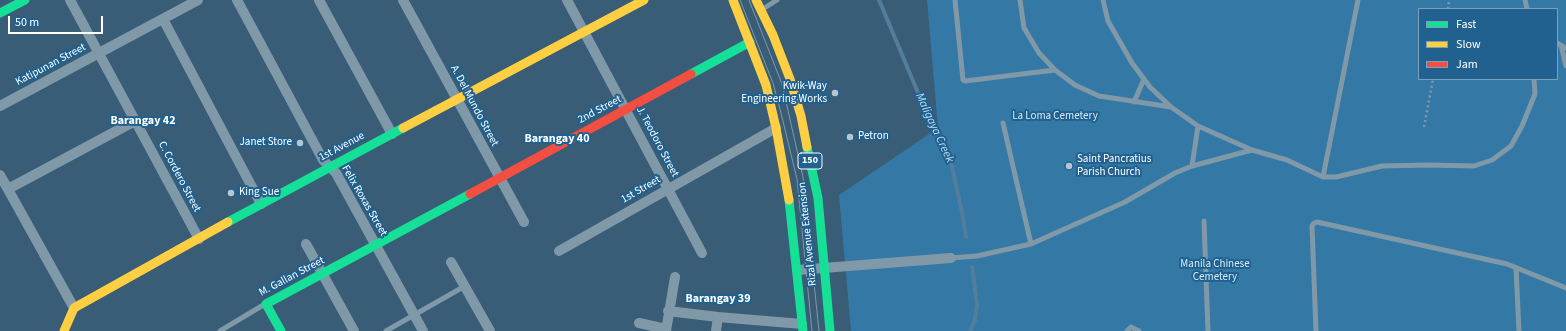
<!DOCTYPE html>
<style>
body{margin:0}
#map{position:relative;width:1566px;height:331px;overflow:hidden;background:#395d76;font-family:"Source Sans 3",sans-serif}
canvas{display:block}
.legend{position:absolute;left:1418px;top:8px;width:140px;height:72px;box-sizing:border-box;background:#20618f;border:1px solid #79a0bc;margin:0;padding:5px 7px;list-style:none;font-size:12px;color:#fff}
.legend li{display:flex;align-items:center;gap:8px;height:20px}
.legend b{width:20px;border:1px solid #79a0bc}
.scale{position:absolute;left:8px;top:16px;width:95px;height:18px;box-sizing:border-box;border:2px solid #fff;border-top:0;padding-left:5px;font-size:12px;line-height:14px;white-space:nowrap;color:#fff;-webkit-text-stroke:3px #20618f;paint-order:stroke}
</style>
<div id="map">
<canvas width="1566" height="331"></canvas>
<ul class="legend">
<li><b style="height:5px;background:#16e098"></b>Fast</li>
<li><b style="height:5px;background:#ffcf43"></b>Slow</li>
<li><b style="height:5px;background:#f24e42"></b>Jam</li>
</ul>
<div class="scale">50 m</div>
</div>
<script>
const context = document.querySelector('canvas').getContext('2d');
context.lineJoin = 'round';
function fill(path, color) { context.fillStyle = color; context.fill(path, 'evenodd'); }
const shape = rows => new Path2D(rows.map(r => 'M' + r).join(''));
function stroke(path, color, width, dash) { context.strokeStyle = color; context.lineWidth = width; context.lineCap = dash ? 'butt' : 'round'; context.setLineDash(dash || []); context.stroke(path); }
function drawText(font, color, halo, rows, align = 'center') {
  context.font = font + ' "Source Sans 3",sans-serif'; context.lineWidth = 4; context.setLineDash([]); context.textBaseline = 'middle'; context.strokeStyle = halo; context.fillStyle = color; for (const [text, x, y, turn = 0] of rows) {
    context.save(); context.translate(x, y); context.rotate((+turn || 0) * Math.PI / 180); context.textAlign = isNaN(turn) ? turn : align; if (halo) context.strokeText(text, 0, 0); context.fillText(text, 0, 0); context.restore();
  }
}
const green = shape([
 [927,0,1566,0,1566,331,851,331,839,195,938,128],
 [1419,9,1557,9,1557,79,1419,79]
]);
const stream = shape([
 [879,0,932,126,950,158,962,212,966,237],
 [970,331,975,320,977,304,972,267]
]);
const path = shape([
 [1448,9,1449,0],
 [1424,127,1433,79]
]);
const lane = shape([
 [955,0,963,80,965,81,1055,70],
 [1020,0,1024,28,1039,53,1055,70,1075,85,1099,96,1171,107],
 [1103,0,1108,21,1132,63,1150,87,1171,107,1198,126,1252,150,1287,160,1323,177,1336,177,1382,166,1428,165,1474,166,1492,160,1511,146,1522,126,1535,94,1534,79],
 [1525,0,1527,9],
 [763,9,777,0],
 [1557,43,1566,48],
 [1561,45,1566,66],
 [1134,102,1144,79],
 [1003,123,1031,244],
 [1192,166,1198,126],
 [1323,177,1358,0],
 [1204,221,1208,331],
 [951,258,977,256,1031,244,1125,202,1175,173,1192,166,1252,150],
 [1516,268,1519,331],
 [220,331,265,304],
 [386,331,465,286],
 [1127,331,1131,327,1139,331],
 [1316,331,1312,226,1314,223,1317,222,1507,264,1566,288]
]);
const street = shape([
 [70,0,199,239],
 [237,0,323,160,336,173,423,331],
 [319,0,392,134],
 [403,0,524,222],
 [567,0,702,253],
 [163,19,261,204],
 [0,106,198,0],
 [0,175,74,308],
 [8,189,135,121],
 [306,244,354,331],
 [559,251,776,128],
 [451,262,490,331],
 [798,270,951,258],
 [668,311,718,317],
 [639,323,666,329],
 [666,331,675,277],
 [716,331,718,317,802,324]
]);
const fast = shape([
 [0,13,25,0],
 [691,74,750,42],
 [807,147,818,198,830,331],
 [789,200,803,331],
 [228,222,403,128],
 [281,331,266,304,470,194]
]);
const slow = shape([
 [733,0,766,85,776,128,789,200],
 [756,0,773,35,790,79,801,116,807,147],
 [403,128,644,0],
 [64,331,74,308,228,222]
]);
const jam = shape([
 [470,194,691,74]
]);
const tram = shape([
 [740,0,773,83,781,113,797,179,812,331],
 [749,0,782,84,803,177,819,331]
]);
const markers = [
 [835,93,4,"#bac6cf"],
 [850,137,4,"#bac6cf"],
 [300,143,4,"#bac6cf"],
 [1069,166,4,"#bac6cf"],
 [231,193,4,"#bac6cf"]
];
const shields = [
 [810,161,24]
];
const shieldNames = [
 ["150",810,161]
];
const streetNames = [
 ["Katipunan Street",51,65,-28],
 ["A. Del Mundo Street",474,106,62],
 ["2nd Street",600,110,-28],
 ["J. Teodoro Street",657,142,62],
 ["1st Avenue",342,147,-28],
 ["C. Cordero Street",179,177,62],
 ["1st Street",641,190,-30],
 ["Felix Roxas Street",364,201,60],
 ["Rizal Avenue Extension",808,234,-96],
 ["M. Gallan Street",292,277,-28]
];
const poiNames = [
 ["Kwik-Way",827,87,"right"],
 ["Engineering Works",827,100,"right"],
 ["Petron",858,137],
 ["Janet Store",292,143,"right"],
 ["Saint Pancratius",1077,160],
 ["Parish Church",1077,173],
 ["King Sue",239,193]
];
const parkNames = [
 ["La Loma Cemetery",1055,117],
 ["Manila Chinese",1215,265],
 ["Cemetery",1215,278]
];
const neighbourhoodNames = [
 ["Barangay 42",143,121],
 ["Barangay 40",557,139],
 ["Barangay 39",718,299]
];
const waterNames = [
 ["Maligaya Creek",934,128,65]
];
fill(green, '#3478a5');
stroke(stream, '#527e9c', 4);
stroke(path, '#8099a9', 2.5, [2, 3]);
stroke(lane, '#8099a9', 5);
stroke(street, '#8099a9', 10);
stroke(fast, '#16e098', 9);
stroke(slow, '#ffcf43', 9);
stroke(jam, '#f24e42', 9);
stroke(tram, '#8098a9', 1);
for (const [x, y, r, color] of markers) { const dot = new Path2D(); dot.arc(x, y, r, 0, 2 * Math.PI); context.fillStyle = color; context.fill(dot); stroke(dot, '#20618f', 1.5); }
for (const [x, y, w] of shields) { const box = new Path2D(); box.roundRect(x - w / 2, y - 8, w, 16, 3); context.fillStyle = '#20618f'; context.fill(box); stroke(box, '#fff', 1); }
drawText('bold 10px', '#fff', null, shieldNames);
drawText('11px', '#fff', '#20618f', streetNames);
drawText('11px', '#fff', '#20618f', poiNames, 'left');
drawText('11px', '#d4ebf9', '#20618f', parkNames);
drawText('bold 12px', '#fff', '#20618f', neighbourhoodNames);
drawText('italic 12px', '#bbddf3', '#20618f', waterNames);
</script>
